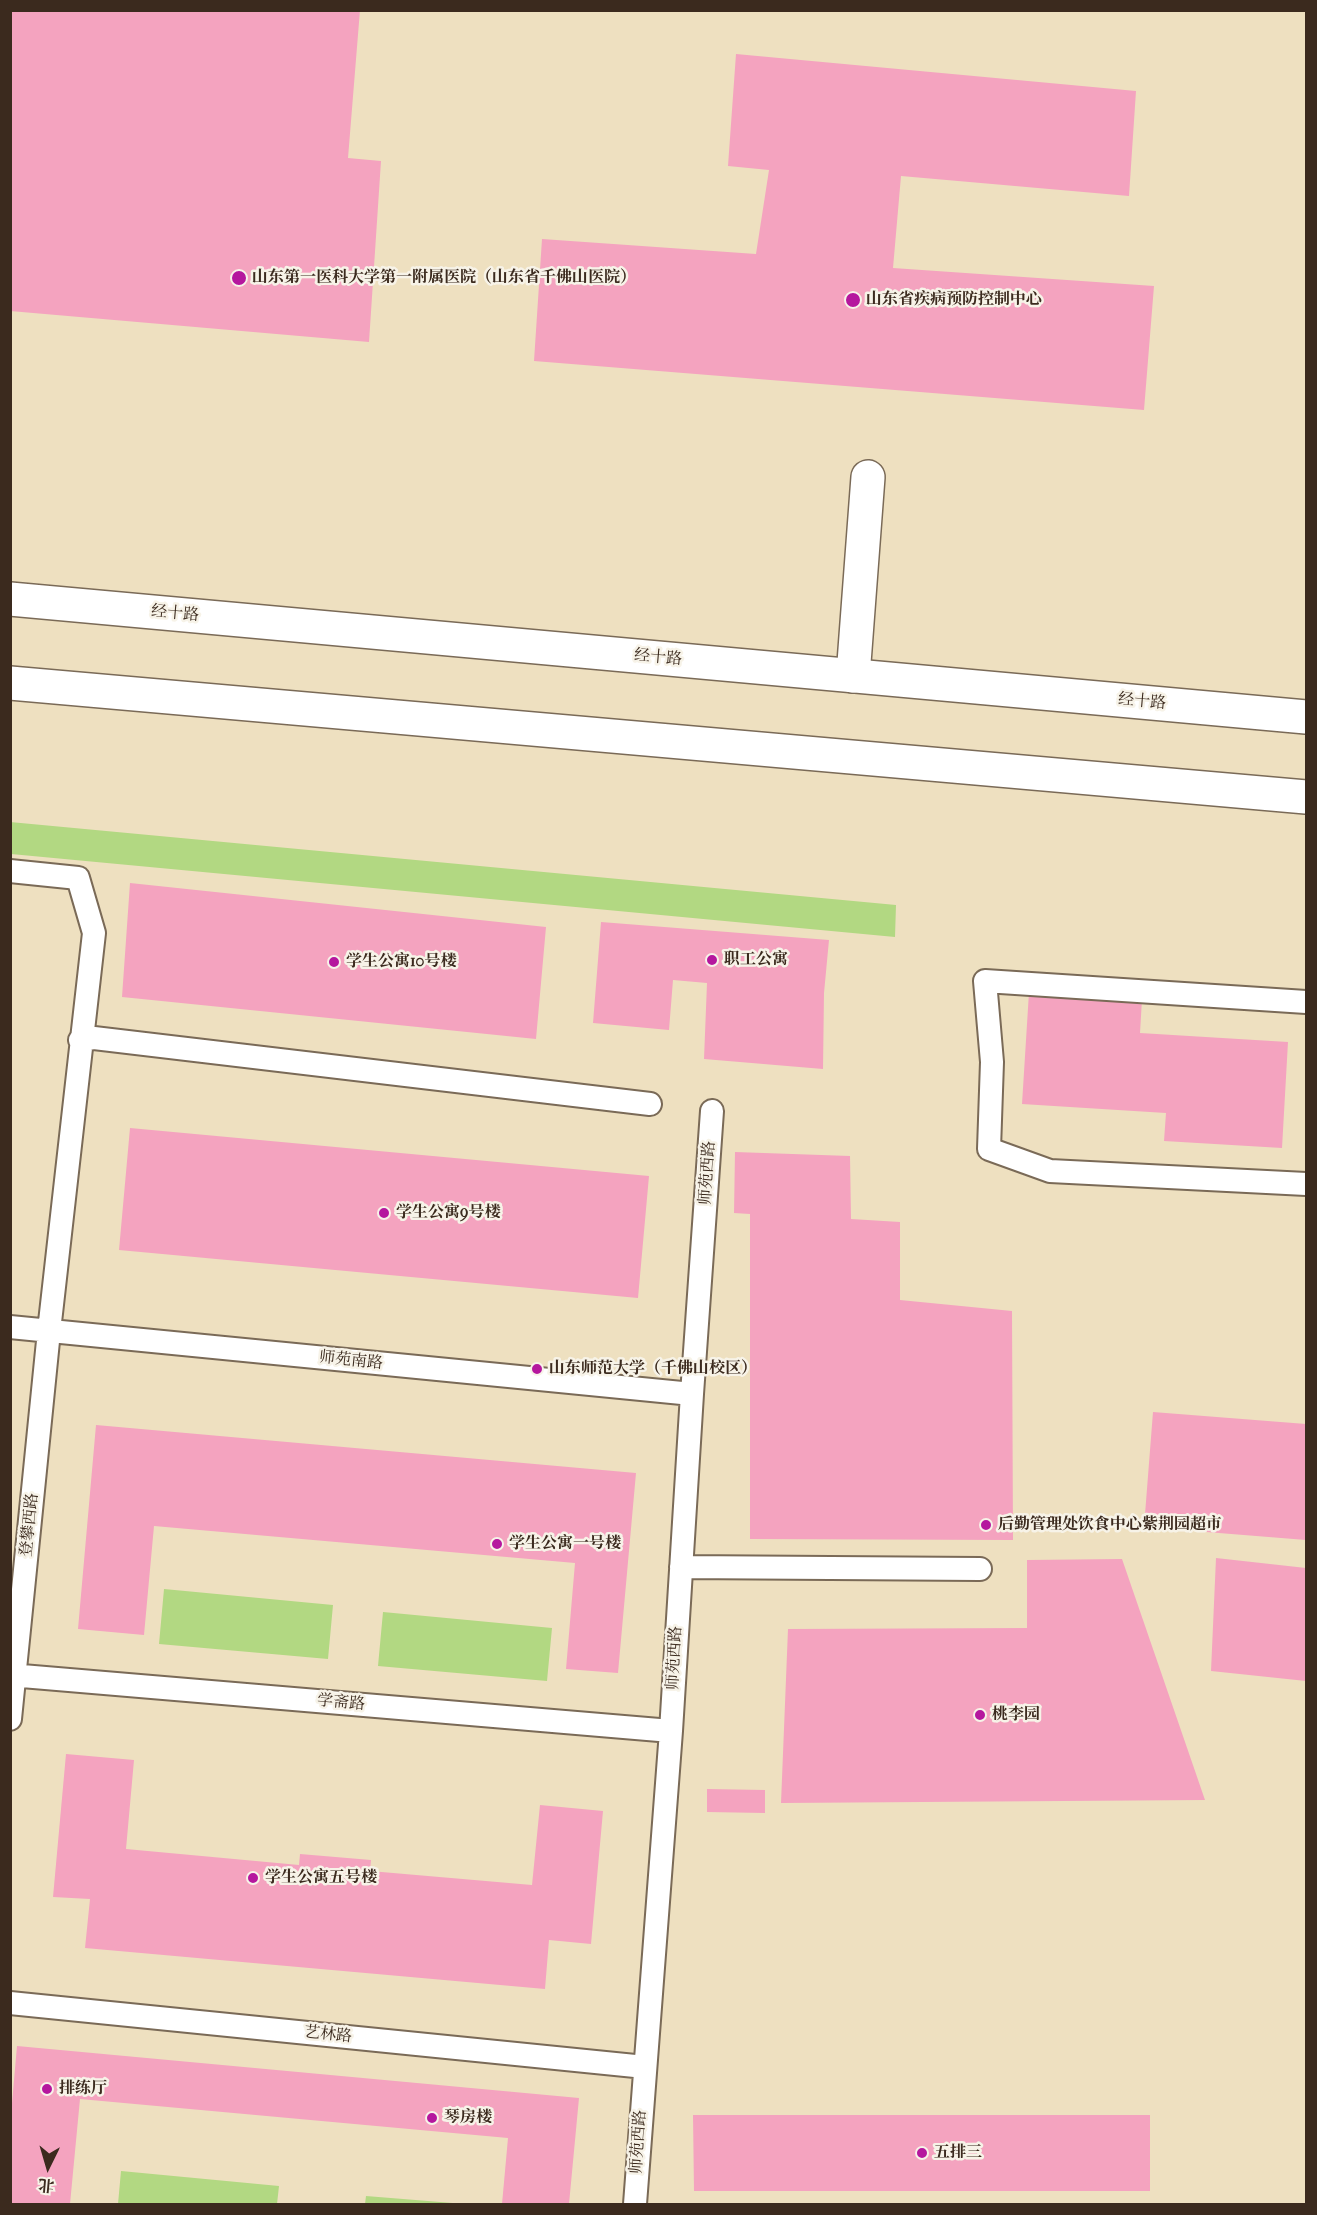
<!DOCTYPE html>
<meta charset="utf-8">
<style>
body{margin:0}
#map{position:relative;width:1317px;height:2215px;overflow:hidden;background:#eee0c0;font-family:"IM FELL French Canon","Noto Serif SC",serif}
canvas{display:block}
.frame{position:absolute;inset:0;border:12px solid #3b2a1e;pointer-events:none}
.north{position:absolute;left:18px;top:2137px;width:60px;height:60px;-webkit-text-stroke:4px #f7f3e8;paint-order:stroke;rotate:185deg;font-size:16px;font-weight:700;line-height:24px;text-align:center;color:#3b2a1e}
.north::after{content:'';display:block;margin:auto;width:21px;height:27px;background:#3b2a1e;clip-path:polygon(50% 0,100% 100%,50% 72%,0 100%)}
</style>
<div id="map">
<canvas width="1317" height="2215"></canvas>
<div class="frame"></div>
<div class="north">北</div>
</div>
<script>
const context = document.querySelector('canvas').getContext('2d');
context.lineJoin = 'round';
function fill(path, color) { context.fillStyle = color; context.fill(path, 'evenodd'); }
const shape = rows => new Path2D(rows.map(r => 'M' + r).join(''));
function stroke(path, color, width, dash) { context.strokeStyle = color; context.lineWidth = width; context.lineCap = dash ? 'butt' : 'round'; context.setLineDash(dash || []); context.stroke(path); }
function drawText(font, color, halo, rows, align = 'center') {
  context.font = font + ' "IM FELL French Canon","Noto Serif SC",serif'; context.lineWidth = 5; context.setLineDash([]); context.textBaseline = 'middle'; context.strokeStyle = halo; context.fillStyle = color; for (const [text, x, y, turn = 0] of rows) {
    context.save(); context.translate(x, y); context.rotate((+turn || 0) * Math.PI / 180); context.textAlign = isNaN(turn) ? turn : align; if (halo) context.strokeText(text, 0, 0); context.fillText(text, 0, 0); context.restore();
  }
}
const green = shape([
 [10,822,896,905,895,937,11,854],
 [164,1589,333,1605,328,1659,159,1644],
 [383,1612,552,1628,547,1681,378,1666],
 [121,2171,279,2186,277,2204,118,2204],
 [366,2196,465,2204,365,2204]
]);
const building = shape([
 [10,10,360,10,348,158,381,161,369,342,10,311],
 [736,54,1136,91,1129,196,901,176,893,268,1154,286,1144,410,534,361,542,239,756,254,769,170,728,166],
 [130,883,546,927,536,1039,122,997],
 [601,922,829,940,824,993,823,1069,704,1059,707,983,673,980,669,1030,593,1023],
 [1029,992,1142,999,1140,1033,1288,1042,1282,1148,1164,1141,1166,1113,1022,1104],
 [130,1128,649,1176,638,1298,119,1250],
 [735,1152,850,1156,851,1219,900,1222,900,1300,1012,1311,1013,1540,750,1539,750,1214,734,1213],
 [1153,1412,1306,1424,1306,1540,1144,1527],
 [96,1425,636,1473,618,1673,566,1669,575,1563,154,1526,144,1635,78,1629],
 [1216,1558,1306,1568,1306,1681,1211,1671],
 [1122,1559,1205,1800,781,1803,788,1629,1027,1628,1027,1560],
 [66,1754,134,1760,126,1849,299,1865,300,1854,371,1860,370,1871,532,1885,540,1805,603,1811,591,1944,549,1940,545,1989,85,1948,90,1899,53,1897],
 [707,1789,765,1790,765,1813,707,1812],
 [17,2046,579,2098,569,2204,502,2204,508,2138,80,2099,70,2204,10,2204,10,2126],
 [693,2115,1150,2115,1150,2191,694,2191]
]);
const lane = shape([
 [10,871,78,878,94,933,49,1331,10,1719],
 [1306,1002,985,981,992,1062,989,1149,1050,1171,1306,1184],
 [80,1040,94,1038,650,1104],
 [10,1327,692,1394],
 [681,1567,980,1569],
 [10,1675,671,1731],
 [10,2003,645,2067],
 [635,2204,671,1731,692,1394,712,1111]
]);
const street = shape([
 [853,676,868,477]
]);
const highway = shape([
 [10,599,1306,717],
 [10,683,1306,797]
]);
const markers = [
 [239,278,8,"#b5179e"],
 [853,300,8,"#b5179e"],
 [712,960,6,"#b5179e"],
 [334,962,6,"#b5179e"],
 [384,1213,6,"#b5179e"],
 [537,1369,6,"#b5179e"],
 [986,1525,6,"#b5179e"],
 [497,1544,6,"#b5179e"],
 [980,1715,6,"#b5179e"],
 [253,1878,6,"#b5179e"],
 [47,2089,6,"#b5179e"],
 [432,2118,6,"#b5179e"],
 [922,2153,6,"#b5179e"]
];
const poiNames = [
 ["山东第一医科大学第一附属医院（山东省千佛山医院）",252,278],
 ["山东省疾病预防控制中心",866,300],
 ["职工公寓",724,960],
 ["学生公寓10号楼",346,962],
 ["学生公寓9号楼",396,1213],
 ["山东师范大学（千佛山校区）",549,1369],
 ["后勤管理处饮食中心紫荆园超市",998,1525],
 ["学生公寓一号楼",509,1544],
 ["桃李园",992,1715],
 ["学生公寓五号楼",265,1878],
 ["排练厅",59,2089],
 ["琴房楼",444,2118],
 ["五排三",934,2153]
];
const streetNames = [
 ["经十路",175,614,5],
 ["经十路",658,658,5],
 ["经十路",1142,702,5],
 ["师苑西路",708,1173,-86],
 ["师苑南路",351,1361,6],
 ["登攀西路",30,1525,-84],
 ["师苑西路",675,1658,-87],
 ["学斋路",341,1703,5],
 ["艺林路",328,2035,6],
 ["师苑西路",639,2142,-86]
];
fill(green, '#b2d882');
fill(building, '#f4a3bf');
stroke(lane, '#7a6a57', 26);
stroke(street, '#7a6a57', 36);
stroke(highway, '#7a6a57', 36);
stroke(lane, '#fff', 22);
stroke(street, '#fff', 33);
stroke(highway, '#fff', 33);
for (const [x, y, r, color] of markers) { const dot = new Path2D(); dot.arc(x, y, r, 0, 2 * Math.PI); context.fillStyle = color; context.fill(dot); stroke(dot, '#f7f3e8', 2); }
drawText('bold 16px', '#3b2a1e', '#f7f3e8', poiNames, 'left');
drawText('16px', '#3b2a1e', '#f7f3e8', streetNames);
</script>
